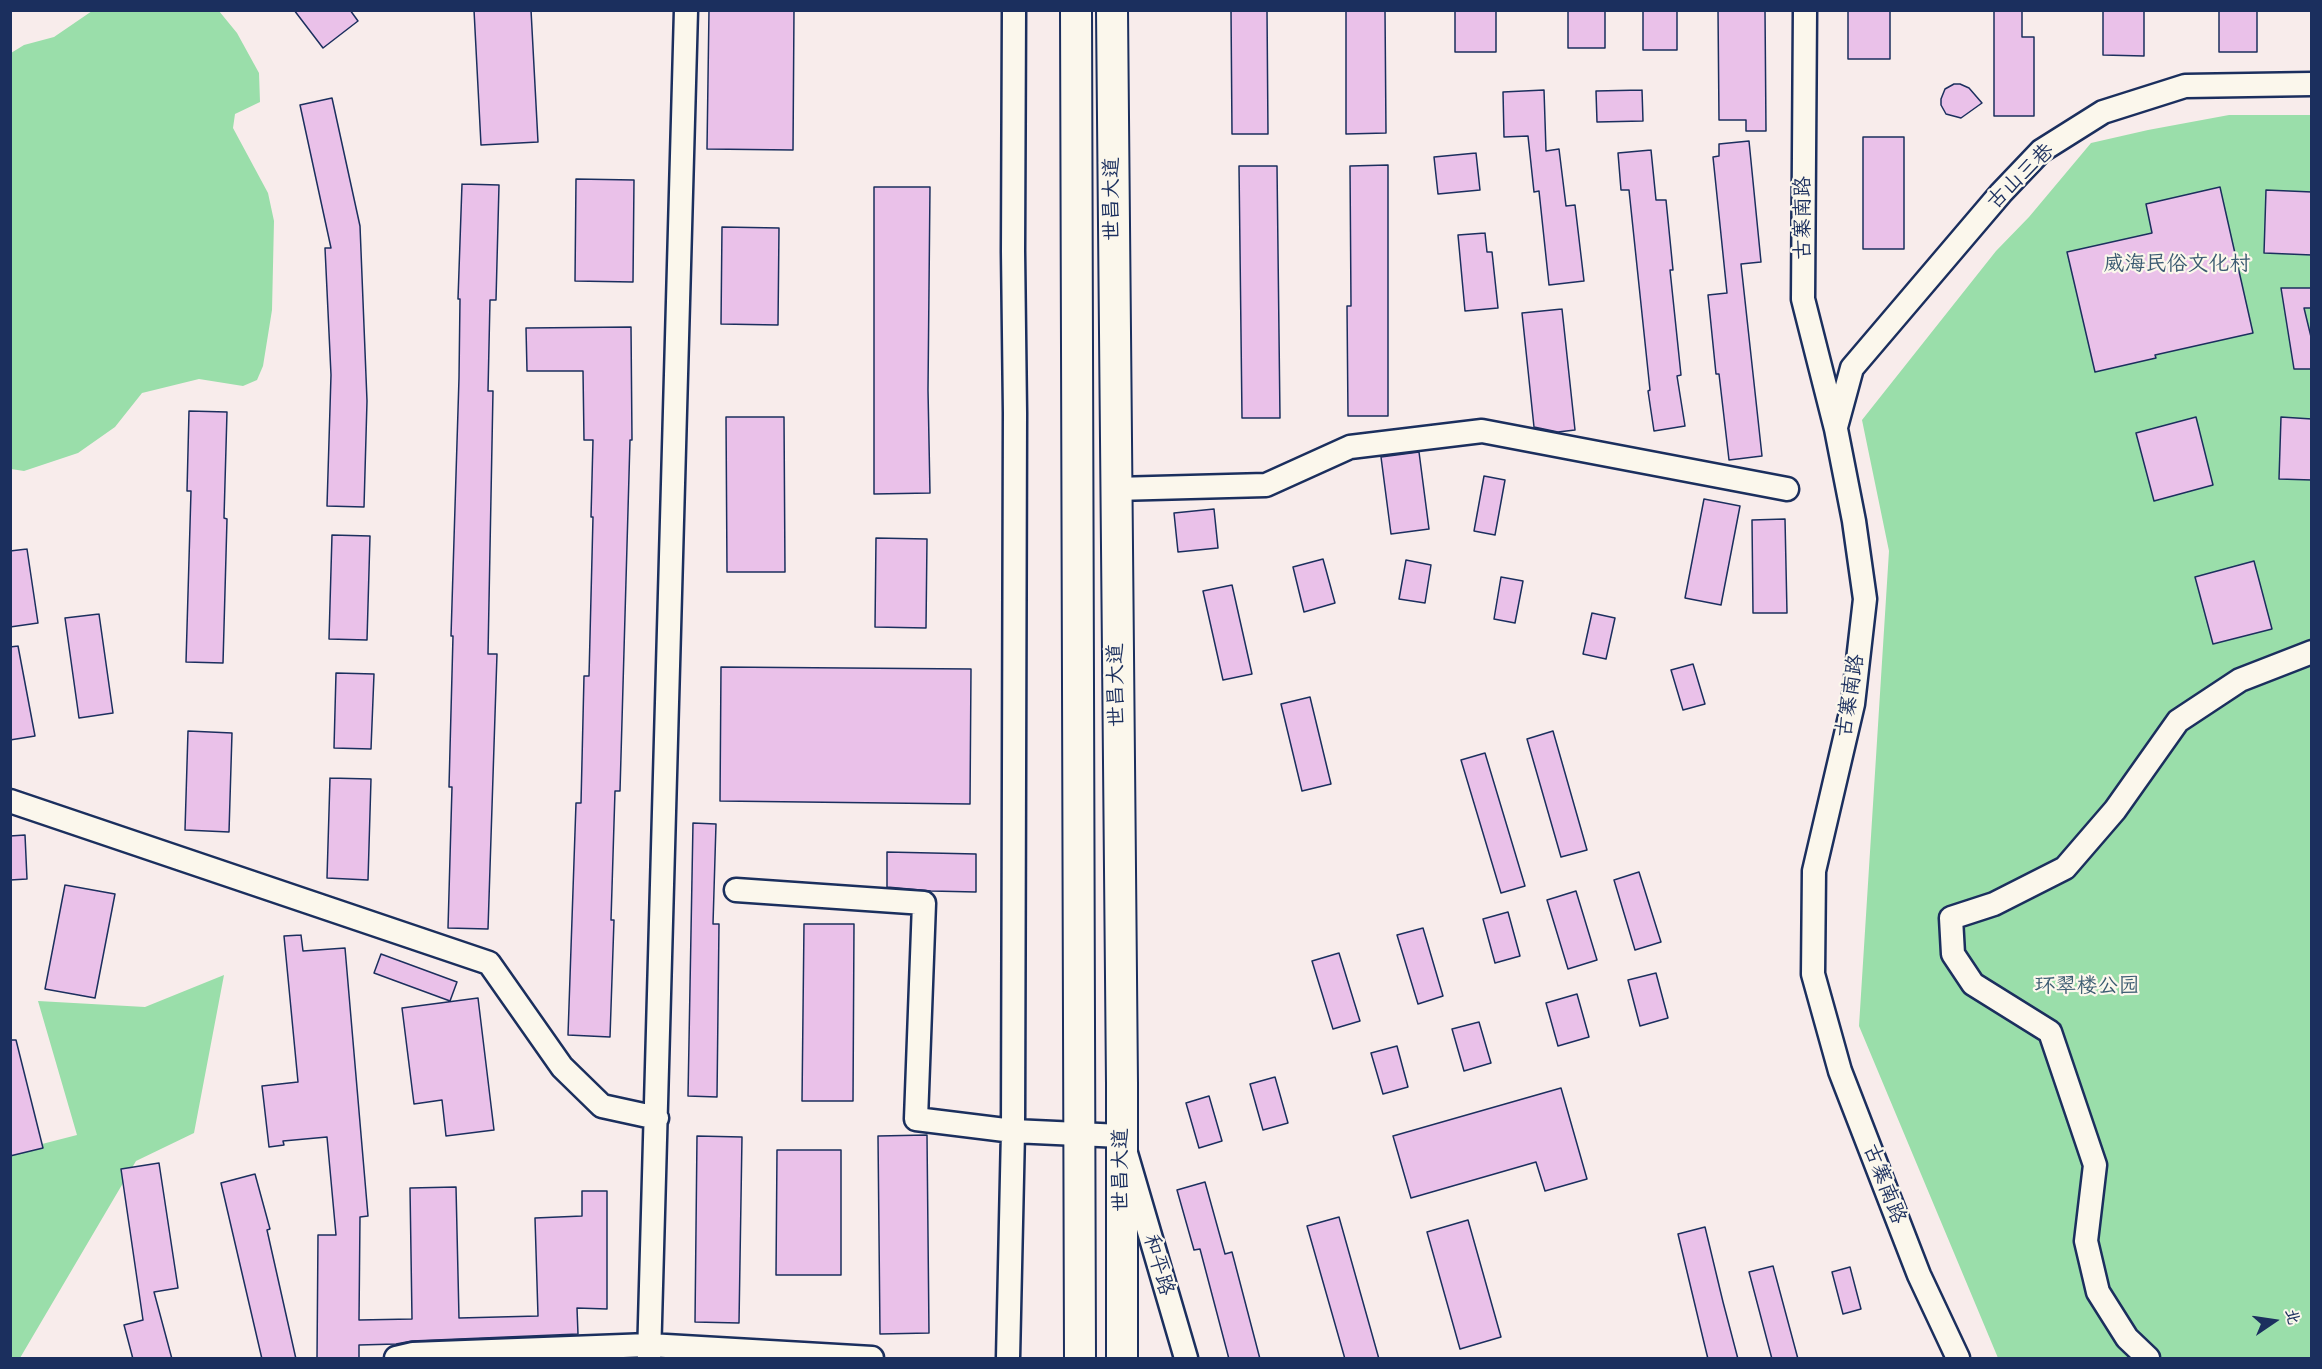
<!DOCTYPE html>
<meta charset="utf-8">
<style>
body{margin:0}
#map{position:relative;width:2322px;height:1369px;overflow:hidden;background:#f8eceb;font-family:"Balsamiq Sans","LXGW WenKai TC",sans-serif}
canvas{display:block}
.frame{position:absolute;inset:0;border:12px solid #1b2f5e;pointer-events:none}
.north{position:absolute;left:2244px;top:1291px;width:60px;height:60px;-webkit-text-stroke:4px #fbf7ec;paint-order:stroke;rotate:77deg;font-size:16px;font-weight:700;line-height:24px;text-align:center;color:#1b2f5e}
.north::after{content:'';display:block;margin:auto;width:21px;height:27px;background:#1b2f5e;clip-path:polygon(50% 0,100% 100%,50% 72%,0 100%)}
</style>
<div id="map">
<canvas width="2322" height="1369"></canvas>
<div class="frame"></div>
<div class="north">北</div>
</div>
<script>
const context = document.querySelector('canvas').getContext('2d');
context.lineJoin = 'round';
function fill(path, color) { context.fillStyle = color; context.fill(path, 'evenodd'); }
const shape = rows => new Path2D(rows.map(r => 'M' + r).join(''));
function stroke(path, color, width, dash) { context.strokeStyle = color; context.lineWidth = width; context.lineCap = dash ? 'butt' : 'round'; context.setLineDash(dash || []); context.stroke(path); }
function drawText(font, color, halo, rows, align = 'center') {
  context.font = font + ' "Balsamiq Sans","LXGW WenKai TC",sans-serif'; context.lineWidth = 4.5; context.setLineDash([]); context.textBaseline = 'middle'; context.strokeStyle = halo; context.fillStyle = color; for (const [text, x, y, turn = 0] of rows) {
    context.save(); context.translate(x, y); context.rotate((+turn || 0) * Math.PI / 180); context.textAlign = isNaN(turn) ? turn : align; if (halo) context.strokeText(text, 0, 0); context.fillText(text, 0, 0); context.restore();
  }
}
const green = shape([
 [92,11,219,11,237,33,259,73,260,102,235,114,233,128,268,193,274,221,272,310,263,366,257,380,243,386,199,379,142,393,115,427,78,453,24,471,11,469,11,53,24,45,54,37],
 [2229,115,2311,115,2311,1358,1998,1358,1859,1026,1889,551,1862,420,1996,251,2029,217,2091,143,2148,130],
 [224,975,194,1133,136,1161,20,1358,11,1358,11,1152,77,1135,38,1001,145,1007]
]);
const building = shape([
 [294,10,350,10,358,21,323,48,294,10],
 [474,10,531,10,538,142,481,145,474,10],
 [709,10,794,10,793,150,707,149,709,10],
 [1231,10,1267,10,1268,134,1232,134,1231,10],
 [1346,10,1385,10,1386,133,1346,134,1346,10],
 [1455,10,1496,10,1496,52,1455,52,1455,10],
 [1568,10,1605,10,1605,48,1568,48,1568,10],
 [1643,10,1677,10,1677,50,1643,50,1643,10],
 [1718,10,1765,10,1766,131,1746,131,1746,120,1719,120,1718,10],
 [1848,10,1890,10,1890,59,1848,59,1848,10],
 [1994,10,2022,10,2022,37,2034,37,2034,116,1994,116,1994,10],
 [2103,10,2144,10,2144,56,2103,55,2103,10],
 [2219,10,2257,10,2257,52,2219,52,2219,10],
 [1954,84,1960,84,1969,88,1982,103,1961,118,1946,114,1941,105,1941,99,1945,89,1954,84],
 [1544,90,1546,151,1559,149,1566,206,1575,205,1584,281,1549,285,1539,191,1534,192,1528,136,1504,137,1503,92,1544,90],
 [1642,90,1643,121,1597,122,1596,91,1642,90],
 [332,98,360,226,367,401,364,507,327,506,331,375,325,248,331,248,300,105,332,98],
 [1863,137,1904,137,1904,249,1863,249,1863,137],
 [1749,141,1761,262,1741,264,1762,456,1729,460,1719,374,1716,374,1708,295,1727,293,1713,157,1719,156,1719,144,1749,141],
 [1651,150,1656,200,1666,200,1673,270,1670,270,1681,375,1677,376,1685,426,1654,431,1648,391,1650,390,1629,190,1621,190,1618,153,1651,150],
 [1476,153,1480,190,1438,194,1434,157,1476,153],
 [1388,165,1388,416,1348,416,1347,306,1351,306,1350,166,1388,165],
 [1239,166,1277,166,1280,418,1242,418,1239,166],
 [576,179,634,180,633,282,575,281,576,179],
 [462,184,499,185,496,300,490,300,488,391,493,391,488,654,497,654,488,929,448,928,452,787,449,787,453,636,451,636,459,378,460,299,458,299,462,184],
 [874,187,930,187,928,390,930,493,874,494,874,187],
 [2220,187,2253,333,2155,355,2156,358,2095,372,2067,252,2152,233,2146,204,2220,187],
 [2266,190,2312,192,2312,255,2264,253,2266,190],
 [722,227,779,228,778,325,721,324,722,227],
 [1485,233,1487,252,1492,252,1498,308,1465,311,1458,235,1485,233],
 [2281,288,2312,288,2312,308,2304,308,2312,341,2312,369,2294,369,2281,288],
 [1562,309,1575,430,1558,432,1534,427,1522,313,1562,309],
 [631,327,632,440,630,440,620,791,615,791,611,920,614,920,610,1037,568,1035,576,803,581,803,584,676,589,676,593,517,591,517,593,440,584,440,583,371,527,371,526,328,631,327],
 [189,411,227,412,224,518,227,519,223,663,186,662,191,491,187,491,189,411],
 [726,417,784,417,785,572,727,572,726,417],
 [2196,417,2213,485,2154,501,2136,433,2196,417],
 [2281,417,2312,419,2312,480,2279,479,2281,417],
 [1419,452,1429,529,1391,534,1381,457,1419,452],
 [1484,476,1505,480,1495,535,1474,531,1484,476],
 [1704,499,1740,506,1721,605,1685,598,1704,499],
 [1214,509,1218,548,1178,552,1174,513,1214,509],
 [1785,519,1787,613,1753,613,1752,520,1785,519],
 [332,535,370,536,367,640,329,639,332,535],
 [876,538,927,539,926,628,875,627,876,538],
 [27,549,38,623,10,627,10,551,27,549],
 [1323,559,1335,603,1304,612,1293,567,1323,559],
 [1406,560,1431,565,1425,603,1399,599,1406,560],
 [2254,561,2272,629,2213,644,2195,577,2254,561],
 [1501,577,1523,581,1515,623,1494,619,1501,577],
 [1232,585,1252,674,1223,680,1203,591,1232,585],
 [1592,613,1615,618,1606,659,1583,654,1592,613],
 [99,614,113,713,79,718,65,618,99,614],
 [18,646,35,736,10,740,10,647,18,646],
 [1693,664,1705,704,1683,710,1671,670,1693,664],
 [721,667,971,669,970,804,720,801,721,667],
 [336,673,374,674,371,749,334,748,336,673],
 [1310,697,1331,784,1302,791,1281,704,1310,697],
 [188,731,232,733,229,832,185,830,188,731],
 [1553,731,1587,850,1561,857,1527,739,1553,731],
 [1485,753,1525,886,1501,893,1461,760,1485,753],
 [330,778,371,779,368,880,327,878,330,778],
 [693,823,716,824,713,924,719,924,717,1097,688,1096,693,823],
 [25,835,27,879,10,880,10,836,25,835],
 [887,852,976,854,976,892,931,891,887,887,887,852],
 [1639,872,1661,942,1635,950,1614,880,1639,872],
 [65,885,115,894,95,998,45,989,65,885],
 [1576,891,1597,960,1568,969,1547,900,1576,891],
 [1508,912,1520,956,1495,963,1483,919,1508,912],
 [804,924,854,924,853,1101,802,1101,804,924],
 [1423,928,1443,996,1418,1004,1397,935,1423,928],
 [301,935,303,951,345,948,368,1216,360,1217,359,1320,412,1319,410,1188,456,1187,459,1318,538,1316,535,1218,582,1216,582,1191,607,1191,607,1309,577,1308,578,1334,412,1341,396,1344,359,1345,359,1359,317,1359,318,1235,336,1235,327,1137,283,1141,284,1145,269,1147,262,1086,298,1082,284,936,301,935],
 [1339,953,1360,1021,1333,1029,1312,961,1339,953],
 [381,954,457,982,450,1001,374,973,381,954],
 [1656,973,1668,1018,1640,1026,1628,980,1656,973],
 [1577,994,1589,1037,1558,1046,1546,1003,1577,994],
 [478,998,494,1130,446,1136,442,1100,414,1104,402,1008,478,998],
 [1479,1022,1491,1063,1464,1071,1452,1029,1479,1022],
 [10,1040,16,1040,43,1148,10,1156,10,1040],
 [1397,1046,1408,1087,1383,1094,1371,1053,1397,1046],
 [1275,1077,1288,1123,1263,1130,1250,1084,1275,1077],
 [1561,1088,1587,1179,1545,1191,1536,1162,1411,1198,1393,1136,1561,1088],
 [1209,1096,1222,1141,1199,1148,1186,1103,1209,1096],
 [927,1135,929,1333,880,1334,878,1136,927,1135],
 [697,1136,742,1137,739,1323,695,1322,697,1136],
 [777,1150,841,1150,841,1275,776,1275,777,1150],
 [159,1163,178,1288,154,1292,172,1359,133,1359,124,1325,143,1320,121,1169,159,1163],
 [255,1174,270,1229,267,1230,296,1359,262,1359,221,1183,255,1174],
 [1205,1182,1225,1254,1232,1252,1260,1359,1229,1359,1200,1249,1194,1250,1177,1190,1205,1182],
 [1339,1217,1379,1359,1345,1359,1307,1226,1339,1217],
 [1468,1220,1501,1337,1460,1349,1427,1232,1468,1220],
 [1705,1227,1723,1302,1738,1359,1708,1359,1700,1326,1678,1234,1705,1227],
 [1773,1266,1798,1359,1772,1359,1749,1272,1773,1266],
 [1850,1267,1861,1309,1843,1314,1832,1272,1850,1267]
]);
const minor = shape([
 [1805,10,1803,299,1836,429,1854,521,1865,599,1853,704,1814,871,1813,974,1840,1071,1919,1275,1958,1358],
 [1836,427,1852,368,2001,193,2041,151,2103,112,2185,86,2312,84],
 [1115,489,1266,485,1350,447,1482,431,1787,489],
 [10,801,489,963,562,1067,602,1106,657,1118],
 [736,890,924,903,916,1119,1013,1131,1121,1136,1186,1358],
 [396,1358,413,1354,649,1345,872,1358],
 [649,1358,686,10],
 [1008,1358,1013,1131,1015,413,1013,251,1014,10],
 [2148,1358,2127,1338,2098,1292,2086,1241,2095,1165,2050,1032,1973,984,1953,954,1951,918,1994,904,2065,868,2115,810,2178,721,2240,680,2312,652]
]);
const major = shape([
 [1076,10,1080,1358],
 [1112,10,1122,1083,1122,1358]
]);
const streetNames = [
 ["古山三巷",2021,177,-44],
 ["世昌大道",1113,199,-90],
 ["古寨南路",1804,218,-90],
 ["世昌大道",1117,685,-91],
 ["古寨南路",1851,696,-81],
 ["世昌大道",1122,1170,-90],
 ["古寨南路",1884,1184,69],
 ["和平路",1158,1265,74]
];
const parkNames = [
 ["威海民俗文化村",2177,265],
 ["环翠楼公园",2087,987]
];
fill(green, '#9adeaa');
fill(building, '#eac1e9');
stroke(building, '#1b2f5e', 1.5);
stroke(minor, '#1b2f5e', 27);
stroke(major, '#1b2f5e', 34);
stroke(minor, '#fbf7ec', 22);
stroke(major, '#fbf7ec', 30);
drawText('21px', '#1b2f5e', '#fbf7ec', streetNames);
drawText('21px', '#3b5b71', '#fbf7ec', parkNames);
</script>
